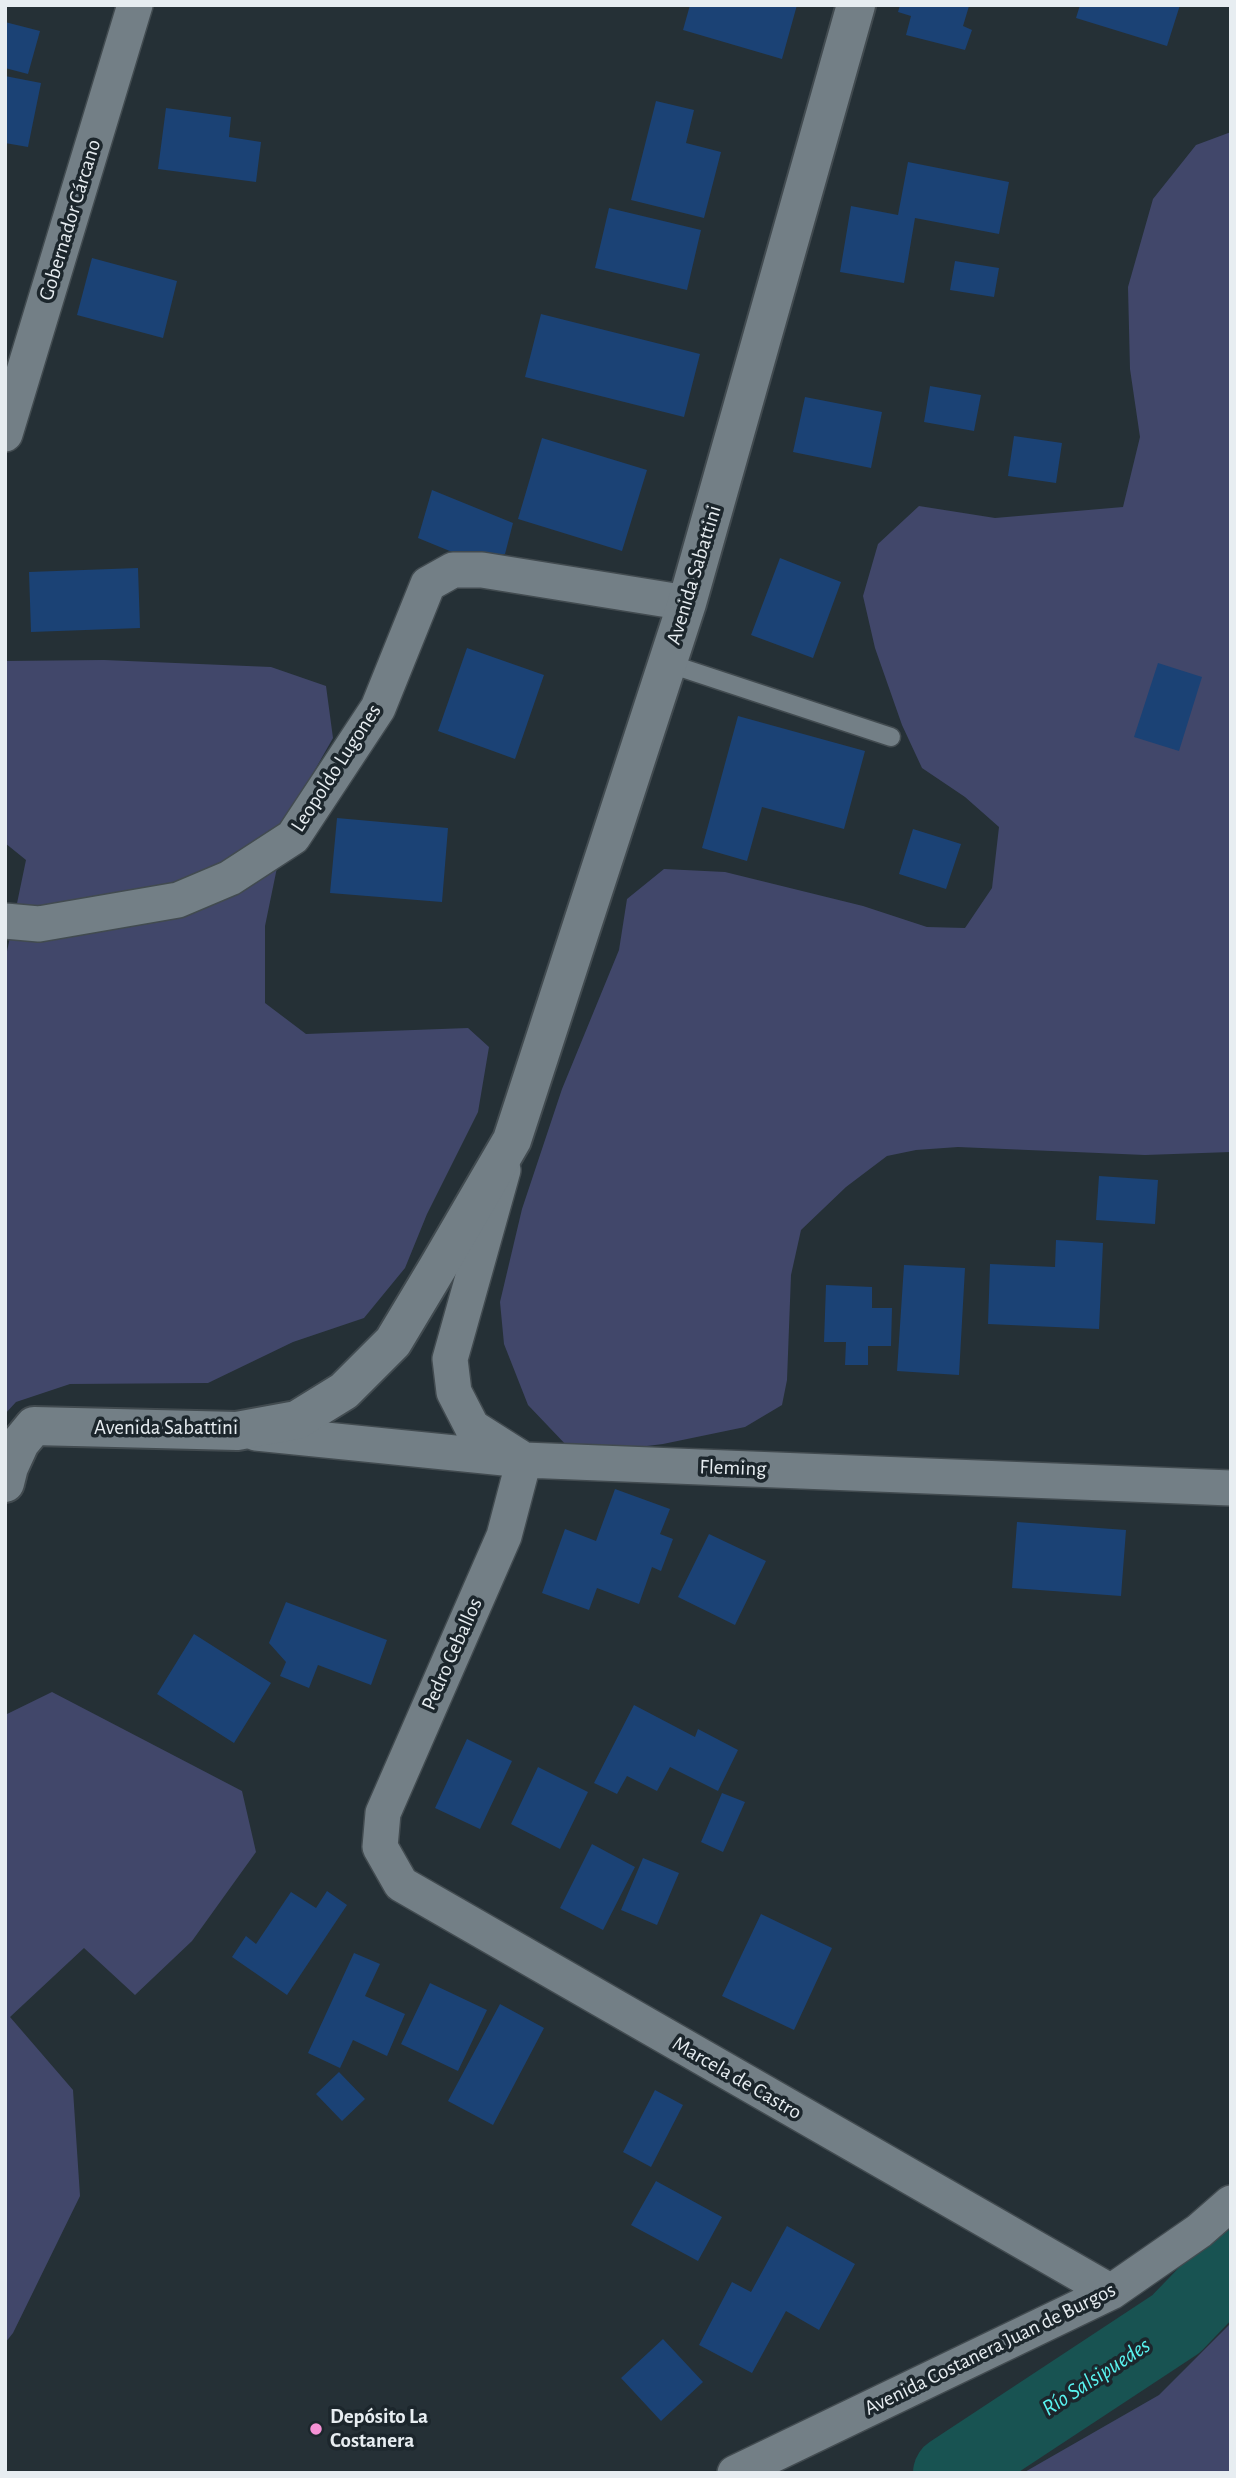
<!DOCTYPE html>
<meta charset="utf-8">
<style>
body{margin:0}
#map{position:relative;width:1236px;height:2478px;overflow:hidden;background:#253036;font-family:"Alegreya Sans",sans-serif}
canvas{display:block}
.frame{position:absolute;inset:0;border:7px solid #e7edf1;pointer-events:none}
</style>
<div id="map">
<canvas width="1236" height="2478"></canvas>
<div class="frame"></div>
</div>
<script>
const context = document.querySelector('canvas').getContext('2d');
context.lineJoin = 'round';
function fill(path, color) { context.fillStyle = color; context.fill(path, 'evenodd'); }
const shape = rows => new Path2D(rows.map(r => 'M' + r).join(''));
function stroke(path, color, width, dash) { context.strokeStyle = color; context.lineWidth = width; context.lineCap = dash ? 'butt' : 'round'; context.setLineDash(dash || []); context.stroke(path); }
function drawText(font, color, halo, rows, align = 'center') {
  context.font = font + ' "Alegreya Sans",sans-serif'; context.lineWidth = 7; context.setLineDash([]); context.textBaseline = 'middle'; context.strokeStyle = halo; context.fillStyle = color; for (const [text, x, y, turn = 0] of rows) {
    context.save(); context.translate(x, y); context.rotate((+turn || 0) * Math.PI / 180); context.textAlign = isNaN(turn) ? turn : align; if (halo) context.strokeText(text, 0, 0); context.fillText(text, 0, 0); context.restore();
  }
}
const green = shape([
 [1231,132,1231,1152,1145,1155,958,1147,916,1150,887,1156,846,1187,801,1230,791,1275,787,1380,782,1405,745,1427,663,1444,623,1449,569,1448,528,1405,504,1344,500,1302,522,1209,562,1089,619,950,627,899,664,869,725,872,863,906,927,927,965,928,992,888,999,827,965,797,922,768,902,725,875,648,863,596,878,544,919,506,995,518,1123,507,1140,437,1130,369,1128,287,1153,199,1196,145],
 [104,660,271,667,326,686,333,738,287,819,265,926,265,1003,306,1034,468,1028,489,1047,478,1112,427,1214,405,1268,364,1318,293,1342,208,1383,70,1384,16,1402,5,1414,5,961,26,860,5,843,5,661],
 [52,1692,242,1791,256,1852,192,1941,135,1995,84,1948,10,2017,73,2090,80,2196,13,2333,5,2343,5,1715],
 [1231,2323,1231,2473,1023,2473,1159,2395]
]);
const river = shape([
 [950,2473,1176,2324,1231,2267]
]);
const building = shape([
 [690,5,797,5,782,59,683,30],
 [900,5,969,6,963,26,972,30,965,50,906,35,911,16,898,12],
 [1080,5,1180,5,1167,46,1076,18],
 [5,22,40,31,28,74,5,68],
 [5,76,41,83,28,147,5,143],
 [656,101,694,110,686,143,721,152,704,218,631,200],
 [166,108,231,117,229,137,261,142,256,182,158,169],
 [908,162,1009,182,999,234,915,218,904,283,840,272,851,206,898,215],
 [609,208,701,230,687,290,595,268],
 [92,258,177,281,163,338,77,315],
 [955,261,999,268,994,297,950,290],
 [541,314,700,354,684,417,525,377],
 [930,386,981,395,974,431,924,422],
 [805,397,882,412,871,468,793,452],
 [1014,436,1062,443,1056,483,1008,476],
 [542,438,647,470,622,551,518,519],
 [432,490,513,523,505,554,462,556,418,538],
 [780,558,841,582,813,658,751,635],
 [138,568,140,628,31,632,29,572],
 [467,648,544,675,515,759,438,731],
 [1158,663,1202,677,1179,751,1134,737],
 [738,716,865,751,844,829,762,807,747,861,702,848],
 [337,818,448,828,442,902,330,893],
 [913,829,961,844,946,889,899,874],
 [1099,1176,1158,1180,1155,1224,1096,1220],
 [1056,1240,1103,1243,1099,1329,988,1324,990,1264,1055,1267],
 [904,1265,965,1268,959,1375,897,1371],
 [826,1285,872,1287,872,1308,892,1308,891,1346,868,1346,868,1365,845,1365,846,1342,824,1342],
 [615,1489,670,1509,660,1534,673,1539,661,1571,652,1567,639,1604,597,1588,589,1610,542,1593,565,1529,596,1541],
 [1017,1522,1126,1530,1121,1596,1012,1588],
 [709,1534,766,1561,735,1625,678,1597],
 [286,1602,387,1640,371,1685,318,1665,309,1688,280,1676,286,1662,269,1643],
 [194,1634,271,1683,234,1743,157,1694],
 [634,1705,695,1737,698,1729,738,1750,718,1791,670,1767,657,1791,627,1776,617,1794,594,1783],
 [467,1739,512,1761,480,1829,435,1808],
 [538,1767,588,1792,560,1849,511,1824],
 [722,1793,745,1802,723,1852,701,1842],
 [592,1844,635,1867,603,1930,560,1908],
 [643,1858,679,1873,657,1925,621,1910],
 [327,1891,347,1905,287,1995,232,1957,246,1936,256,1944,291,1892,316,1908],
 [761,1914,832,1948,794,2030,722,1996],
 [354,1953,380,1964,365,1996,405,2014,387,2056,353,2040,340,2068,308,2053],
 [430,1983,487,2010,458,2071,401,2044],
 [500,2004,544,2028,493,2125,448,2101],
 [339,2072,365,2099,342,2121,316,2094],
 [655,2090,683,2105,651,2167,623,2152],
 [656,2181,722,2217,698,2261,631,2225],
 [787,2226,855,2264,819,2330,786,2311,752,2373,699,2345,732,2282,751,2292],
 [663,2339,703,2382,661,2421,621,2378]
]);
const lane = shape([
 [667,663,891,737]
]);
const street = shape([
 [5,434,135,5],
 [5,921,39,924,178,900,230,878,293,837,378,708,428,584,453,570,482,570,687,603],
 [503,1170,450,1359,454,1392,472,1427,524,1460,504,1536,383,1813,380,1847,401,1884,1111,2292],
 [256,1433,524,1460,1231,1488],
 [735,2473,1111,2292,1199,2231,1231,2203]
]);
const secondary = shape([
 [5,1483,9,1467,20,1443,34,1426,237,1431,297,1420,344,1391,393,1342,438,1267,512,1140,687,603,856,5]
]);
const markers = [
 [316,2429,7,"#f491d4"]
];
const streetNames = [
 ["Gobernador Cárcano",70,220,-73],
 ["Avenida Sabattini",694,575,-73],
 ["Leopoldo Lugones",336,768,-57],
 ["Avenida Sabattini",166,1428],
 ["Fleming",733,1468,2],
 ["Pedro Ceballos",452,1654,-66],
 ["Marcela de Castro",737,2078,30],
 ["Avenida Costanera Juan de Burgos",990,2349,-26]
];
const poiNames = [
 ["Depósito La",330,2417],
 ["Costanera",330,2441]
];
const waterNames = [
 ["Río Salsipuedes",1096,2377,-33]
];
fill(green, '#41476a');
stroke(river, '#185352', 74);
fill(building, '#1b4275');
stroke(lane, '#424b50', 21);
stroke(street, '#424b50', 38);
stroke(secondary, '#424b50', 42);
stroke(lane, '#737f86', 18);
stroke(street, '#737f86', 35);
stroke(secondary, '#737f86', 38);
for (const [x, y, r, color] of markers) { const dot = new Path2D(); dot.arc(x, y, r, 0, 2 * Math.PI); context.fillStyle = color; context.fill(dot); stroke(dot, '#1c262c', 2.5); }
drawText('21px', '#e7edf1', '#1c262c', streetNames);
drawText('bold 21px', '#e7edf1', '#1c262c', poiNames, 'left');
drawText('italic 23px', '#59f3f0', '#1c262c', waterNames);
</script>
